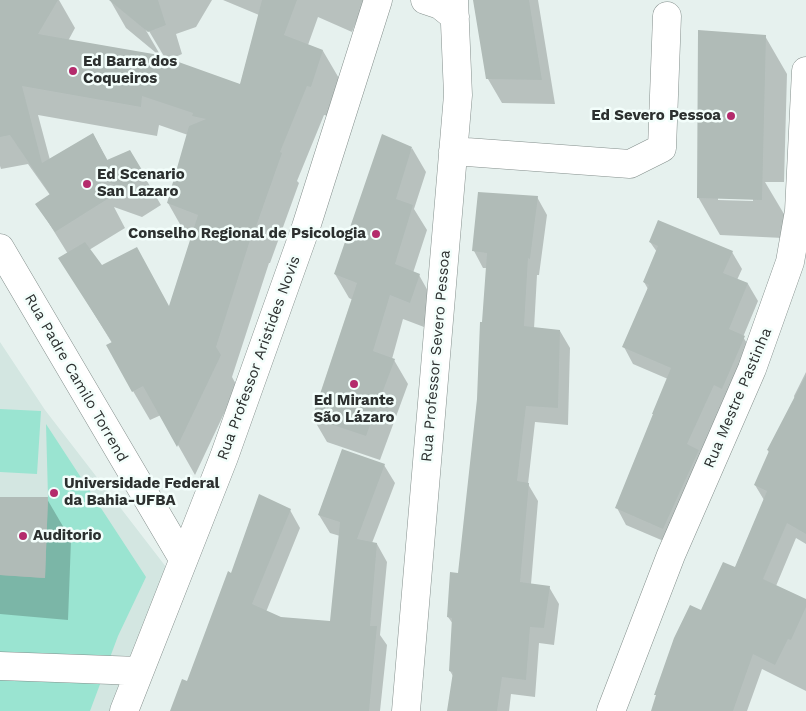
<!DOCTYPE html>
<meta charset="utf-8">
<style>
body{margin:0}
canvas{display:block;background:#e6f1ee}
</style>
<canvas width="806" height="711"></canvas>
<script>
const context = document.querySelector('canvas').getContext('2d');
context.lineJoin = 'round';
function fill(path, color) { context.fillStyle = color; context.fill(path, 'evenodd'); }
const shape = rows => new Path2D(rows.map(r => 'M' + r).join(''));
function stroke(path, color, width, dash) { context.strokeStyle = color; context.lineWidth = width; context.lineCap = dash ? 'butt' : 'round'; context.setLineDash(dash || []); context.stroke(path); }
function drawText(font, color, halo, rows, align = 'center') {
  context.font = font + ' "Work Sans",sans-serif'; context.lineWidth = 5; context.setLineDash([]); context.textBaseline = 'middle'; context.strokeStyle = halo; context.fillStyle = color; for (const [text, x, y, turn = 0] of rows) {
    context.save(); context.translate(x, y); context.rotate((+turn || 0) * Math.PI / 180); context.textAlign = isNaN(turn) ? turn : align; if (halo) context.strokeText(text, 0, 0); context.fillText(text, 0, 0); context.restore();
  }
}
const built = shape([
 [0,342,45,410,173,576,112,711,0,711]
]);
const green = shape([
 [0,409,41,411,37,474,0,472],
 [46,424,146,577,118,636,90,711,0,711,0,575,45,578,48,497]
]);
const shadow = shape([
 [0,0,59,0,75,28,68,41,161,57,126,28,110,0,212,0,196,27,176,34,182,54,169,60,240,86,259,15,223,0,365,0,352,32,318,17,308,45,323,51,340,80,328,116,324,115,297,181,299,183,270,263,269,263,232,377,237,386,195,475,161,415,150,420,133,391,112,343,60,258,68,254,37,204,50,195,28,164,1,169,0,166],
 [146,26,165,58,162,58,144,27],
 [38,115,157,136,159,125,188,135,168,203,185,233,193,236,170,309,102,267,89,250,125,228,114,207,142,217,161,205,130,152,108,161,93,134,50,160],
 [474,0,538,0,555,104,502,103,488,79],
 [765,36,787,74,784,182,765,182,784,214,783,238,720,235,698,197],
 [718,197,753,199,753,201,718,200],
 [412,148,426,172,414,209,427,230,413,273,419,275,433,300,424,327,403,319,392,359,394,360,408,384,380,460,327,442,313,418,353,300,349,298,335,274],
 [537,197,547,215,539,275,537,275,534,329,560,331,570,348,568,425,535,422,528,484,538,501,531,584,549,587,559,604,554,645,539,643,535,697,511,694,509,711,448,711,453,676,450,671,453,624,448,617,459,575,479,399,487,268,483,268,474,251],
 [650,242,732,252,742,269,737,280,748,284,758,301,743,337,754,354,673,545,626,525,617,508,668,379,633,364,624,347,648,289,644,282,657,252],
 [806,372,806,544,796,538,776,586,806,600,806,691,762,669,747,711,652,711,657,696,656,695,702,612,735,568,764,500,755,485,769,453,768,450,795,399,794,396],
 [384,465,395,483,372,543,377,544,387,562,380,635,387,645,380,711,171,711,188,683,232,574,290,510,300,528,266,612,280,618,331,623,340,536,330,533,319,515],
 [0,498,47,499,71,540,68,620,0,614]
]);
const building = shape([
 [0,0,58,0,38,34,159,55,240,84,262,0,297,0,284,35,323,50,311,87,307,86,280,152,282,153,253,235,252,234,216,347,221,355,177,447,143,386,132,392,106,345,112,342,58,258,85,242,102,265,137,247,169,306,198,215,167,203,189,126,206,119,192,116,193,113,142,96,141,107,22,86,42,163,93,133,107,160,130,150,145,175,125,188,99,179,109,198,55,232,35,204,50,194,10,135,0,137],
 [109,0,158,0,166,25,148,32],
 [473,0,529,0,542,80,486,79],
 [698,30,766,35,762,200,697,198],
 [382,134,412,147,396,199,413,205,395,264,420,274,410,303,390,295,373,351,395,359,366,436,312,418,357,283,334,274],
 [478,192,538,196,530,259,528,258,524,326,560,330,558,408,526,406,517,481,529,483,520,582,550,586,544,628,530,627,526,680,502,677,497,711,447,711,453,672,449,671,452,618,447,617,450,572,458,573,477,399,480,322,482,322,487,253,472,251],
 [658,220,733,251,723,273,748,283,729,329,745,336,722,389,714,385,687,444,699,450,663,529,615,508,653,414,652,414,671,368,622,347,649,285,643,282,658,246,649,242],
 [806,375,806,534,787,523,763,579,806,599,806,607,791,640,788,639,775,665,753,654,733,711,651,711,656,695,654,695,674,638,690,605,701,610,723,562,735,567,767,491,754,485,769,451,767,450],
 [342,449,385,464,357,539,377,543,370,626,377,626,369,711,170,711,182,679,187,681,228,571,231,573,259,494,291,509,252,604,281,617,330,621,340,522,318,515],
 [0,497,48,497,45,578,0,575]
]);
const minor = shape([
 [425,0,440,5,455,17],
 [453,151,630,164,662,148,667,16],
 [0,248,183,559],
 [0,666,139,671],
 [124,711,224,457,306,227,378,0],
 [406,711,458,95,454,0],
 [611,711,671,555,752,369,790,262,799,211,806,71]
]);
const markers = [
 [73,71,5,"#b42b6c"],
 [731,116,5,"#b42b6c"],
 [87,184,5,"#b42b6c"],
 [376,234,5,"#b42b6c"],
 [354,384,5,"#b42b6c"],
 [54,493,5,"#b42b6c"],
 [23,536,5,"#b42b6c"]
];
const poiNames = [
 ["Ed Barra dos",83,62],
 ["Coqueiros",83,79],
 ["Ed Severo Pessoa",721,116,"right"],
 ["Ed Scenario",97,175],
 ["San Lazaro",97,192],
 ["Conselho Regional de Psicologia",366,234,"right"],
 ["Ed Mirante",354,401,"center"],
 ["São Lázaro",354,418,"center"],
 ["Universidade Federal",64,484],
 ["da Bahia-UFBA",64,501],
 ["Auditorio",33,536]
];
const streetNames = [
 ["Rua Professor Severo Pessoa",436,356,-85],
 ["Rua Professor Aristides Novis",259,358,-70],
 ["Rua Padre Camilo Torrend",76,378,60],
 ["Rua Mestre Pastinha",738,398,-67]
];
fill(built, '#d3e6e1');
fill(green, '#9ae4d1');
fill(shadow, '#0003');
fill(building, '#b0bbb7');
stroke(minor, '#848f8c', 29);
stroke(minor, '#fff', 28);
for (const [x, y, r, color] of markers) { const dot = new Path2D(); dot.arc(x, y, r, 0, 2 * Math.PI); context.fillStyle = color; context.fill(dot); stroke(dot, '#f3fefb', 2); }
drawText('bold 15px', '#2c302f', '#f3fefb', poiNames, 'left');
drawText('15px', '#2c302f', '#f3fefb', streetNames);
</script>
